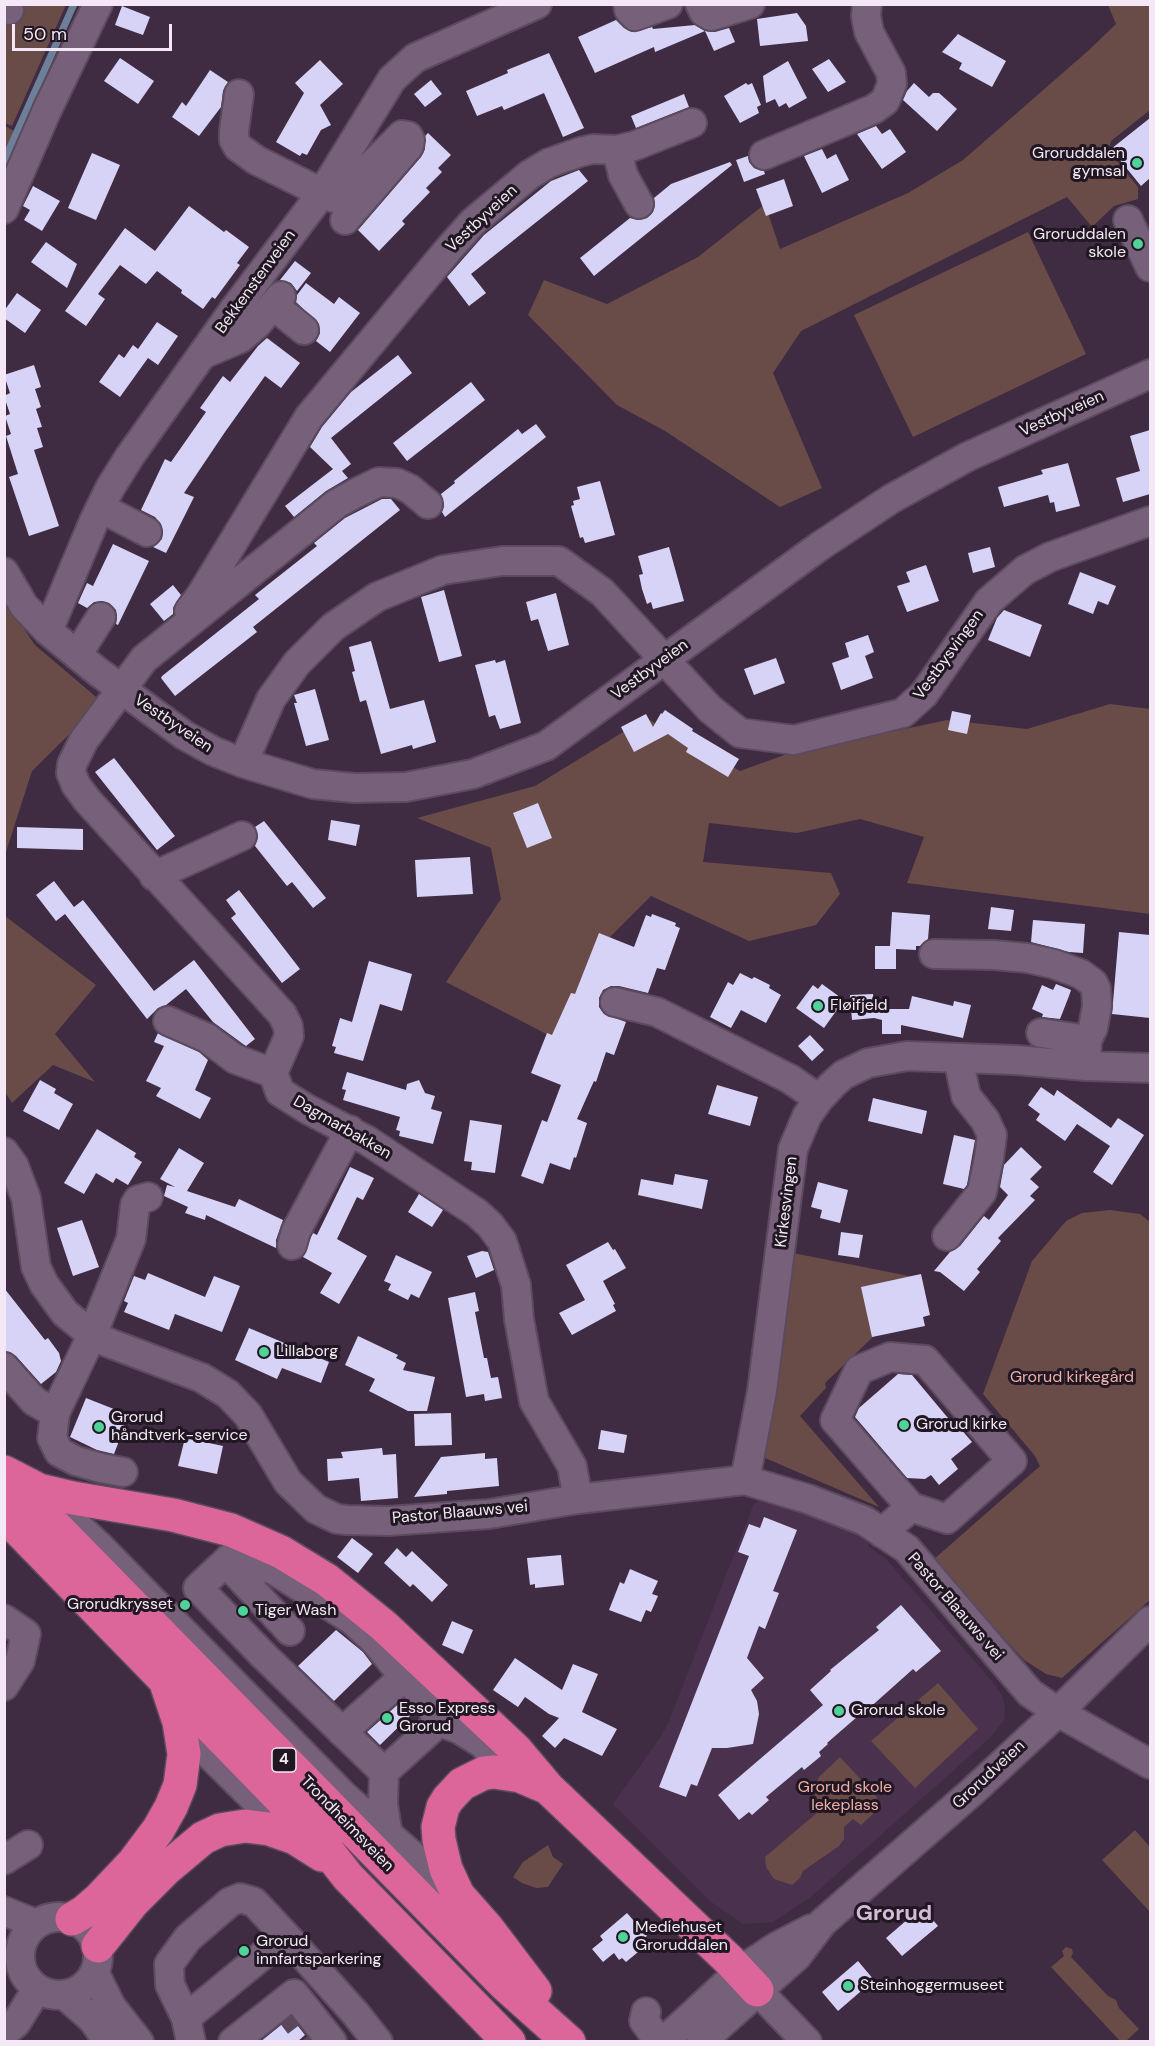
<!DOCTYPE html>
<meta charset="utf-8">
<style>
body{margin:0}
#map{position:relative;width:1155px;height:2046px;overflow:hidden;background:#3f2b42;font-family:"DM Sans",sans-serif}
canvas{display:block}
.frame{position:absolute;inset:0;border:6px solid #f4e7f6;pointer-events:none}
.scale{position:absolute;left:12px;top:24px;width:160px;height:27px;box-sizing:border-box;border:3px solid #f4e7f6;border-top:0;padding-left:8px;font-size:18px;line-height:21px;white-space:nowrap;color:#f4e7f6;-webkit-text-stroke:4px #211722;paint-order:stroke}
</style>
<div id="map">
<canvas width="1155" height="2046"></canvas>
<div class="frame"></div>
<div class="scale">50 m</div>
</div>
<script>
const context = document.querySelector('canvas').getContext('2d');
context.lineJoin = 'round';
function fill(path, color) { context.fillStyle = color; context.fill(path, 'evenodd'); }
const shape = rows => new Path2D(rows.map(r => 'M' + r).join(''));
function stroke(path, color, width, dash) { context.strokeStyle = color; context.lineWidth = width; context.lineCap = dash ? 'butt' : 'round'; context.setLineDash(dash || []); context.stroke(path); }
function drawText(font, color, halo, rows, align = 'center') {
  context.font = font + ' "DM Sans",sans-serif'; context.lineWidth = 6; context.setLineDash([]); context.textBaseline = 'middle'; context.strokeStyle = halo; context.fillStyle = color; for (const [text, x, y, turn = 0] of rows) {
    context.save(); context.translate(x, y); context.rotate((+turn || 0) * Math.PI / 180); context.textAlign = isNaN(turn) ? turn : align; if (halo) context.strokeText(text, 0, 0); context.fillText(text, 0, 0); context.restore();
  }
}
const built = shape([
 [769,1499,853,1529,870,1541,868,1546,887,1560,992,1681,1002,1695,1005,1707,1004,1720,990,1738,811,1897,773,1922,743,1924,711,1902,613,1804,661,1736,669,1721,753,1506,756,1502]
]);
const green = shape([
 [4,5,66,5,12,126,5,123],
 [1108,5,1150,5,1150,110,1111,141,1108,150,1138,187,1138,199,1114,206,1092,227,1067,197,801,331,773,373,822,488,780,507,665,431,617,405,528,315,544,280,607,304,698,257,765,204,780,249,908,193,963,160,1089,50,1116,24],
 [5,126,21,135,5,175],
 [1028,232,1086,354,913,437,854,315],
 [5,601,35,645,102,702,32,771,5,855],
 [1110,704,1150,709,1150,914,907,883,924,837,860,819,797,833,709,823,703,862,831,873,840,894,816,925,749,941,651,896,610,937,554,1038,446,982,501,899,491,848,417,818,535,786,646,718,740,771,787,754,947,720,1027,729],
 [5,916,96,985,55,1034,95,1082,53,1065,12,1103,5,1092],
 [1110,1210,1140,1214,1150,1222,1150,1600,1062,1678,1046,1674,1024,1660,933,1560,1040,1466,1035,1456,983,1394,1032,1261,1066,1221,1082,1213],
 [793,1253,914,1277,873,1337,825,1383,826,1388,800,1416,879,1507,765,1458,782,1348],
 [938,1683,978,1729,915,1788,871,1741],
 [840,1757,877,1797,876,1808,873,1814,861,1825,853,1819,844,1827,844,1839,839,1846,803,1871,800,1878,792,1885,774,1879,766,1867,765,1857,824,1807,813,1793,819,1777],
 [1135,1830,1150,1847,1150,1912,1102,1860],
 [548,1845,553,1857,563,1864,548,1887,536,1888,522,1883,513,1877,523,1862],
 [1066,1947,1072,1949,1073,1953,1071,1957,1108,1996,1116,2000,1119,2008,1139,2029,1126,2041,1120,2041,1051,1967,1064,1956,1062,1951]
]);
const stream = shape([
 [4,161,74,4]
]);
const building = shape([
 [122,6,150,17,143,35,115,25],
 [797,13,806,26,808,41,760,46,757,19],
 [616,20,624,28,632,32,652,27,653,29,695,25,705,31,655,52,654,47,595,73,578,37],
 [729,28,735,42,714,51,705,31,715,32],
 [958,34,1006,61,992,87,959,69,962,63,942,52],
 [549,53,584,128,563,137,544,93,504,110,502,106,477,116,466,91,508,73,507,70],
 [120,58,154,81,138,104,104,81],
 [829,59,846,82,828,92,812,69],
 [320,60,343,84,320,105,331,125,321,130,307,155,302,153,300,156,276,142,304,93,295,83],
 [788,61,807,98,789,108,786,103,779,107,775,99,766,103,763,76],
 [210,70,228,82,223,91,221,107,199,136,172,117,182,102,186,106],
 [431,80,442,94,425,107,414,94],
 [746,83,748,85,752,83,761,105,757,107,759,113,740,123,724,96],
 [914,83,929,97,933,93,939,93,957,109,937,131,903,100,907,91],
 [684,94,689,107,636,128,631,116],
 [1150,118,1150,178,1141,186,1111,149],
 [876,126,882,134,890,129,906,152,882,169,857,134],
 [428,133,451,155,438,168,442,172,426,188,430,192,402,221,405,224,379,251,358,230,421,157,425,149,425,136],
 [822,149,827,159,836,154,849,180,822,193,804,156],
 [92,153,120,165,96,220,68,208],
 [748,156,749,162,754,168,764,171,765,174,744,182,736,160],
 [730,162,732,165,594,276,580,258,630,218,638,220,647,218,653,212,655,205,654,198,671,184],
 [579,170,588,181,471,274,486,293,469,306,447,277,484,235,551,181],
 [784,179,793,206,766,216,756,189],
 [33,186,60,201,42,231,24,220,30,210,23,206],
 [189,206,224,232,226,230,249,247,237,263,240,265,215,299,212,297,203,309,181,293,182,290,157,271,146,284,120,265,98,294,105,299,86,326,65,311,125,228,155,251],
 [46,242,77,264,67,288,31,262],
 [295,261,311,273,297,291,291,283,280,280],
 [306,283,334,304,339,297,360,313,330,352,316,341,320,333,319,324,296,302,297,295],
 [17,293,41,310,25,333,4,318,4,311],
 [157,322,178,336,158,365,148,358,120,397,99,382,119,354,124,358,133,345,138,349],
 [267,338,300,363,281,388,265,376,225,432,184,493,194,497,166,553,153,547,162,539,163,532,161,524,155,517,141,510,165,459,171,462,206,412,200,408,223,376,230,382,258,346],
 [398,355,412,373,331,438,351,464,342,471,348,478,326,491,294,517,285,506,333,469,310,447,322,427,351,392],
 [34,365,41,387,35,389,41,407,36,409,42,427,37,428,43,447,34,450,59,526,29,536,9,477,18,474,6,436,11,434,5,416,10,414,4,396,10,393,4,375],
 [471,382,485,400,407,461,393,443],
 [536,424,546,437,445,517,442,512,444,506,441,494,455,483,454,481,518,429,522,434],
 [1150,430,1150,494,1123,502,1116,478,1140,471,1130,436],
 [1068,463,1080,506,1056,512,1054,502,1050,503,1048,495,1004,507,998,487,1043,474,1041,470],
 [600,481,615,535,585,543,583,537,580,538,571,506,574,505,573,501,580,499,577,487],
 [382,499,391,499,400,510,253,627,257,632,175,696,161,678,162,676,259,599,255,595,317,546,314,543,345,518],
 [113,544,149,561,118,625,116,624,117,617,116,610,109,603,102,601,94,602,87,608,78,603,87,583,93,586],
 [669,547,684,601,653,609,651,602,647,604,642,589,639,575,643,574,638,556],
 [990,547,995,567,973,573,968,553],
 [926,565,939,601,907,612,897,586,910,582,906,572],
 [1080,572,1116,586,1108,605,1098,601,1093,614,1068,604],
 [173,585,181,595,173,608,173,614,164,621,150,604],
 [444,590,462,656,439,662,421,597],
 [556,593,569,645,548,651,538,619,531,621,526,602],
 [1004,610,1042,625,1030,657,988,640,997,618],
 [868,635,874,652,865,656,873,678,841,690,832,663,849,657,845,643],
 [371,641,390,709,424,700,436,742,413,749,412,745,381,754,366,700,360,702,352,672,355,671,349,647],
 [776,658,785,683,754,695,744,669],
 [495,660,496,663,505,660,521,723,500,729,495,715,489,717,475,665],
 [315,689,329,740,306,746,294,703,297,703,294,695],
 [665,710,693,729,692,731,739,759,728,777,686,752,688,748,668,734,634,752,621,727,646,714,653,727,661,713,662,714],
 [952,711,971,715,967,734,948,730],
 [114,758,175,836,157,850,95,772],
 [538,803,552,838,527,848,513,813],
 [331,820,360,825,356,846,328,840],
 [264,821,326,898,313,908,292,882,287,886,255,846,258,837,255,827],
 [17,827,83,829,83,850,17,848],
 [470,857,473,894,417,897,415,860],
 [54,881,74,907,83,900,154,991,194,960,255,1039,246,1046,243,1044,213,1022,186,989,166,1005,158,1008,147,1019,65,914,56,921,36,895],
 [239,890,300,969,282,983,231,918,236,914,226,900],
 [991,907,1014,910,1011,931,988,929],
 [892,912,930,915,928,939,920,946,916,946,916,950,896,949,896,969,875,969,875,946,890,946],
 [652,914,676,923,675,926,680,928,665,970,657,968,648,993,619,986,611,986,603,990,599,998,599,1007,604,1014,626,1022,614,1055,606,1052,596,1082,594,1081,577,1119,587,1123,576,1158,574,1157,570,1170,550,1163,543,1184,521,1176,542,1120,547,1122,561,1085,531,1073,547,1033,552,1035,571,993,575,994,599,933,634,947,646,915,651,917],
 [1033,920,1085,924,1083,953,1069,952,1031,942],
 [1119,932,1150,935,1150,1018,1112,1014],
 [369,961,412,974,402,1011,380,1004,363,1061,334,1053,336,1047,332,1046,340,1018,352,1022],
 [740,973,752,979,754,977,770,985,769,988,781,995,766,1023,741,1010,731,1028,710,1017,728,982,733,985],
 [822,984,844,1000,824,1028,796,1008,813,985,818,989],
 [1056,984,1071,990,1069,996,1060,1019,1042,1017,1043,1014,1032,1009,1042,985,1053,990],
 [873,994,874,1009,909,1009,912,996,953,1006,954,1001,971,1005,963,1038,901,1025,901,1034,882,1034,882,1020,874,1018,852,1020,850,995],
 [158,1033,199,1052,208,1060,195,1090,211,1098,200,1119,156,1096,161,1088,146,1081,164,1046,154,1042],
 [810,1035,824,1050,812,1061,798,1046],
 [347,1072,406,1090,407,1084,419,1080,425,1093,435,1096,431,1109,442,1112,433,1144,399,1136,400,1131,396,1130,400,1117,343,1100,346,1090,342,1089],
 [40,1080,56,1089,54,1093,73,1104,59,1130,23,1111],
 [717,1085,758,1097,750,1126,708,1114],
 [1041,1087,1054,1096,1057,1090,1111,1128,1118,1118,1144,1135,1112,1185,1093,1172,1110,1146,1077,1124,1065,1141,1036,1120,1040,1114,1028,1105],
 [873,1098,927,1111,922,1134,868,1121],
 [470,1120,502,1125,495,1173,471,1170,472,1162,464,1161],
 [97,1129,136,1153,134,1157,142,1162,128,1185,116,1178,113,1183,96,1173,84,1194,64,1183],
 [954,1135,975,1140,967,1185,964,1189,943,1184],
 [1021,1147,1042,1167,1030,1179,1039,1187,1030,1196,1035,1200,998,1238,1001,1241,977,1269,980,1272,964,1291,940,1272,934,1271,950,1252,960,1246,984,1216,989,1220,1008,1195,1000,1187,1004,1165],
 [179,1148,204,1163,187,1191,235,1207,239,1199,283,1220,276,1240,276,1248,206,1215,205,1220,185,1213,188,1207,164,1196,167,1185,175,1187,160,1179],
 [350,1167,374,1178,363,1200,357,1197,337,1239,367,1256,339,1304,320,1293,332,1273,303,1257,311,1237,313,1233,317,1235],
 [675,1174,708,1180,702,1209,638,1195,641,1179,673,1185],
 [818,1182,848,1190,840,1223,820,1218,822,1210,811,1207],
 [419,1194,443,1210,432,1227,408,1212],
 [82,1220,99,1267,73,1276,57,1228],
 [841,1232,863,1235,859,1258,838,1255],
 [608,1242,613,1250,615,1249,626,1268,603,1281,615,1304,613,1305,616,1311,572,1335,559,1313,585,1300,566,1265],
 [482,1251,488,1252,494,1270,476,1278,467,1256],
 [396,1255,432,1272,419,1298,411,1294,408,1300,388,1290,391,1284,384,1281],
 [148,1273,205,1297,214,1276,240,1286,222,1332,175,1314,169,1330,124,1312,128,1303,124,1301,134,1276,145,1280],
 [921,1274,930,1315,923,1317,925,1326,872,1337,861,1287],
 [4,1288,45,1340,48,1338,59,1353,61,1361,56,1372,41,1384,16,1356,10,1352,4,1351],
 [475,1292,479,1311,475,1312,484,1358,487,1358,491,1378,498,1377,502,1398,485,1401,484,1394,466,1397,448,1298],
 [249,1328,329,1362,321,1383,282,1368,277,1379,235,1360],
 [358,1336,398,1355,396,1358,406,1363,403,1370,435,1377,427,1411,408,1411,369,1391,375,1379,345,1365],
 [898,1374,912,1375,958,1430,960,1428,972,1442,951,1459,958,1469,939,1485,931,1475,925,1479,907,1478,855,1417,859,1408],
 [86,1398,129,1415,114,1454,97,1450,70,1437],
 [451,1413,452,1445,415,1446,414,1414],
 [601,1430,627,1435,624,1453,598,1449],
 [185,1438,223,1446,217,1474,178,1466],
 [382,1448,383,1455,396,1454,398,1498,361,1501,359,1478,328,1481,327,1459,343,1458,341,1452],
 [485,1453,485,1459,497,1458,499,1486,447,1491,447,1494,414,1497,441,1457],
 [764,1517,797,1530,773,1591,779,1593,765,1629,759,1626,747,1658,764,1678,751,1690,757,1701,759,1714,753,1744,727,1748,712,1748,697,1786,691,1784,686,1797,659,1787,749,1556,738,1552,749,1524,760,1528],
 [352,1538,373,1554,358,1573,337,1557],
 [397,1548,406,1557,412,1551,448,1585,432,1602,413,1584,410,1587,384,1563],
 [561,1555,564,1585,535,1588,535,1584,530,1585,527,1558],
 [630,1569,658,1581,652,1594,658,1596,651,1612,646,1610,641,1622,609,1610,620,1582,624,1584],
 [901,1605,941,1651,916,1672,913,1669,866,1711,865,1710,827,1743,828,1744,819,1752,821,1756,804,1770,802,1767,766,1797,769,1800,752,1815,749,1812,739,1820,718,1795,823,1705,810,1690,831,1671,830,1670,879,1630,876,1627],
 [452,1621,473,1630,463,1654,442,1645],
 [336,1630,363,1652,372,1664,334,1701,298,1666],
 [515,1658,562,1690,573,1664,598,1674,582,1712,617,1729,602,1756,564,1738,555,1748,542,1736,559,1718,549,1714,525,1697,518,1707,493,1690],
 [404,1699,415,1711,380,1745,367,1732],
 [922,1907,938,1926,902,1956,886,1938],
 [627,1913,647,1936,644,1938,649,1943,626,1962,622,1958,619,1960,614,1953,603,1962,592,1949,603,1940,600,1936],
 [858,1961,874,1980,838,2011,822,1992],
 [291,2017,305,2035,297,2042,260,2042]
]);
const minorTunnel = shape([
 [282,2003,312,2042]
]);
const minor = shape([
 [628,4,629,10,635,16,668,4],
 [700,4,704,12,711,16,750,4],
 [4,7,9,10],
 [239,94,234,131,234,140,238,147,256,160,322,193,334,198,341,196,402,135,408,136,410,140,409,146,345,220],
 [617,150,623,175,639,204],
 [764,155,874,109,885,101,892,84,891,73,869,32,866,16,867,4],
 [4,209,47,110,98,4],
 [1128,220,1150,267],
 [273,305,304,330],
 [203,354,241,338,256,325,281,296],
 [428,504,410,489,397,483,379,482,356,493,336,504,144,659,84,740,72,764,71,773,76,785,87,800,282,1014,288,1026,289,1036,273,1073,280,1092,307,1109,368,1141,477,1213,490,1225,502,1241,516,1285,519,1319,534,1401,572,1466,578,1499],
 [101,508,147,532],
 [4,572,24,606,48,631,97,671,184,735,213,751,243,763,313,784,354,788,406,787,473,774,546,746,820,546,891,499,967,457,1150,374],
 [189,611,201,595,309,417,448,250,473,222,529,175,549,163,580,152,593,149,617,150,634,146,692,123],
 [48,631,94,521,110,488,130,456,233,311,322,193,392,79,415,58,537,4],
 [77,655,101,617],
 [243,763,271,699,297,663,333,627,377,597,443,570,502,561,559,561,602,592,710,709,740,733,794,740,903,713,924,694,989,601,1025,570,1050,557,1150,521],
 [154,876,242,836],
 [934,954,994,955,1027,958,1054,964,1081,974,1093,983,1096,989,1097,1006,1093,1028,1087,1040,1086,1066],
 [615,1002,657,1012,790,1079,819,1099],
 [168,1021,207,1038,235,1059,273,1073],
 [1041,1033,1087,1040],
 [4,1152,14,1166,26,1198,36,1267,44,1284,65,1313,92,1335,109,1343,202,1378,228,1394,248,1415,288,1482,316,1509,337,1519,347,1520,388,1521,489,1514,578,1499,745,1480,808,1499,865,1521,907,1549,1030,1693,1058,1712,1150,1764],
 [947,1236,982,1192,989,1158,992,1135,985,1120,966,1096,958,1058],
 [292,1245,296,1231,350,1130],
 [4,1367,34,1401,55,1413],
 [123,1472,101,1468,76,1461,59,1452,52,1438,55,1413,92,1335,131,1239,135,1205,138,1200,148,1197],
 [745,1480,762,1391,793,1149,807,1116,819,1099,832,1085,843,1075,868,1063,907,1056,1016,1060,1086,1066,1150,1068],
 [39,1490,100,1547,344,1796,458,1895],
 [882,1533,911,1507,947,1519,1012,1461,925,1360,890,1357,859,1370,835,1420,911,1507],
 [226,1562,290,1631],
 [4,1619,26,1634,20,1661,4,1686],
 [179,1722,202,1747,294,1838],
 [342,1732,404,1677,410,1660],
 [384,1772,264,1656,198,1588,231,1557,274,1570,352,1620,375,1641,404,1677,428,1700,439,1722,459,1729,483,1744,508,1773],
 [388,1836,383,1804,384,1772,439,1722],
 [4,1860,28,1845],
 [4,1911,36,1924],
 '20 1956a39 39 0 1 1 78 0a39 39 0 1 1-78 0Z',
 [95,1974,111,2006,139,2042],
 [757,1990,807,2042],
 [66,1996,92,2019,109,2042],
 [646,2012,644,2021,660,2042],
 [186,2018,170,1985,169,1964,188,1938,230,1902,240,1898,254,1902,286,1936],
 [5,2032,16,2023,37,1989],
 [191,2042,186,2018,286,1936,355,2013,378,2042],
 [233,2042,294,1994,332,2042],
 [663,2042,740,1971,776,1947,811,1929],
 [701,2042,797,1956,822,1923,973,1791,1058,1712,1150,1621]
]);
const highway = shape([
 [4,1472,39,1490,73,1498,173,1515,231,1530,281,1552,327,1580,384,1626,515,1749,548,1788,729,1960,757,1990],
 [12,1482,504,1984,569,2042],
 [4,1515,312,1831,348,1877,509,2042],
 [72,1919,84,1912,99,1899,134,1862,158,1830,171,1807,180,1785,184,1754,179,1722,167,1686],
 [98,1946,133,1902,166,1869,203,1838,220,1830,245,1826,269,1829,295,1838,322,1855],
 [535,1991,488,1929,458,1895,446,1869,439,1840,438,1827,443,1807,448,1799,462,1784,484,1773,494,1772,520,1776,546,1787]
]);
const markers = [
 [1137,163,6,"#4fd399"],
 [1138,244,6,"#4fd399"],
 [818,1006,6,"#4fd399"],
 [264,1352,6,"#4fd399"],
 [904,1425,6,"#4fd399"],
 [99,1427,6,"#4fd399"],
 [185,1605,6,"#4fd399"],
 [243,1611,6,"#4fd399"],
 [839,1711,6,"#4fd399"],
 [387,1718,6,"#4fd399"],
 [623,1937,6,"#4fd399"],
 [244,1951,6,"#4fd399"],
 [848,1986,6,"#4fd399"]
];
const shields = [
 [284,1760,24]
];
const shieldNames = [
 ["4",284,1760]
];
const poiNames = [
 ["Groruddalen",1125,154,"right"],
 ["gymsal",1125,172,"right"],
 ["Groruddalen",1126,235,"right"],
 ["skole",1126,253,"right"],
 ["Fløifjeld",830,1006],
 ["Lillaborg",276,1352],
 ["Grorud",111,1418],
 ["håndtverk-service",111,1436],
 ["Grorud kirke",916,1425],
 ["Grorudkrysset",173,1605,"right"],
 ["Tiger Wash",255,1611],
 ["Esso Express",399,1709],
 ["Grorud",399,1727],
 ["Grorud skole",851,1711],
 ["Mediehuset",635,1928],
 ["Groruddalen",635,1946],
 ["Grorud",256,1942],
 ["innfartsparkering",256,1960],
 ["Steinhoggermuseet",860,1986]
];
const streetNames = [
 ["Vestbyveien",482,219,-43],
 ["Bekkenstenveien",256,282,-54],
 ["Vestbyveien",1062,414,-24],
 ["Vestbysvingen",949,655,-54],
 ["Vestbyveien",650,670,-36],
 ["Vestbyveien",173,724,34],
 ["Dagmarbakken",342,1128,30],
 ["Kirkesvingen",787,1202,-83],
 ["Pastor Blaauws vei",460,1513,-5],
 ["Pastor Blaauws vei",955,1607,49],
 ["Grorudveien",989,1775,-43],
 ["Trondheimsveien",347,1824,46]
];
const parkNames = [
 ["Grorud kirkegård",1072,1378],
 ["Grorud skole",845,1788],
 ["lekeplass",845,1806]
];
const districtNames = [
 ["Grorud",894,1914]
];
fill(built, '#4a324e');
fill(green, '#694c48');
stroke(stream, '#6e8099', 7);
fill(building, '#d7d3f7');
stroke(minorTunnel, '#5a475d', 28, [28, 14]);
stroke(minor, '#5c4a5e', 32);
stroke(highway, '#5c4a5e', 36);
stroke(minor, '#77607a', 28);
stroke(highway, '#dc6599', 33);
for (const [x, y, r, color] of markers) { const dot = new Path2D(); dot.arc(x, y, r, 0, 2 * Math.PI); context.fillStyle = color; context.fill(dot); stroke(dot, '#211722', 2); }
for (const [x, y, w] of shields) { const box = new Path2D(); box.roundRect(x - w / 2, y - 12, w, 24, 4.5); context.fillStyle = '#211722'; context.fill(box); stroke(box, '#f4e7f6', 1.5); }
drawText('bold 15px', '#f4e7f6', null, shieldNames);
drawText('16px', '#f4e7f6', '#211722', poiNames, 'left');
drawText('16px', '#f4e7f6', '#211722', streetNames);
drawText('16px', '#edafa7', '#211722', parkNames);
drawText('bold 22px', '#d4bbd8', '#211722', districtNames);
</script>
